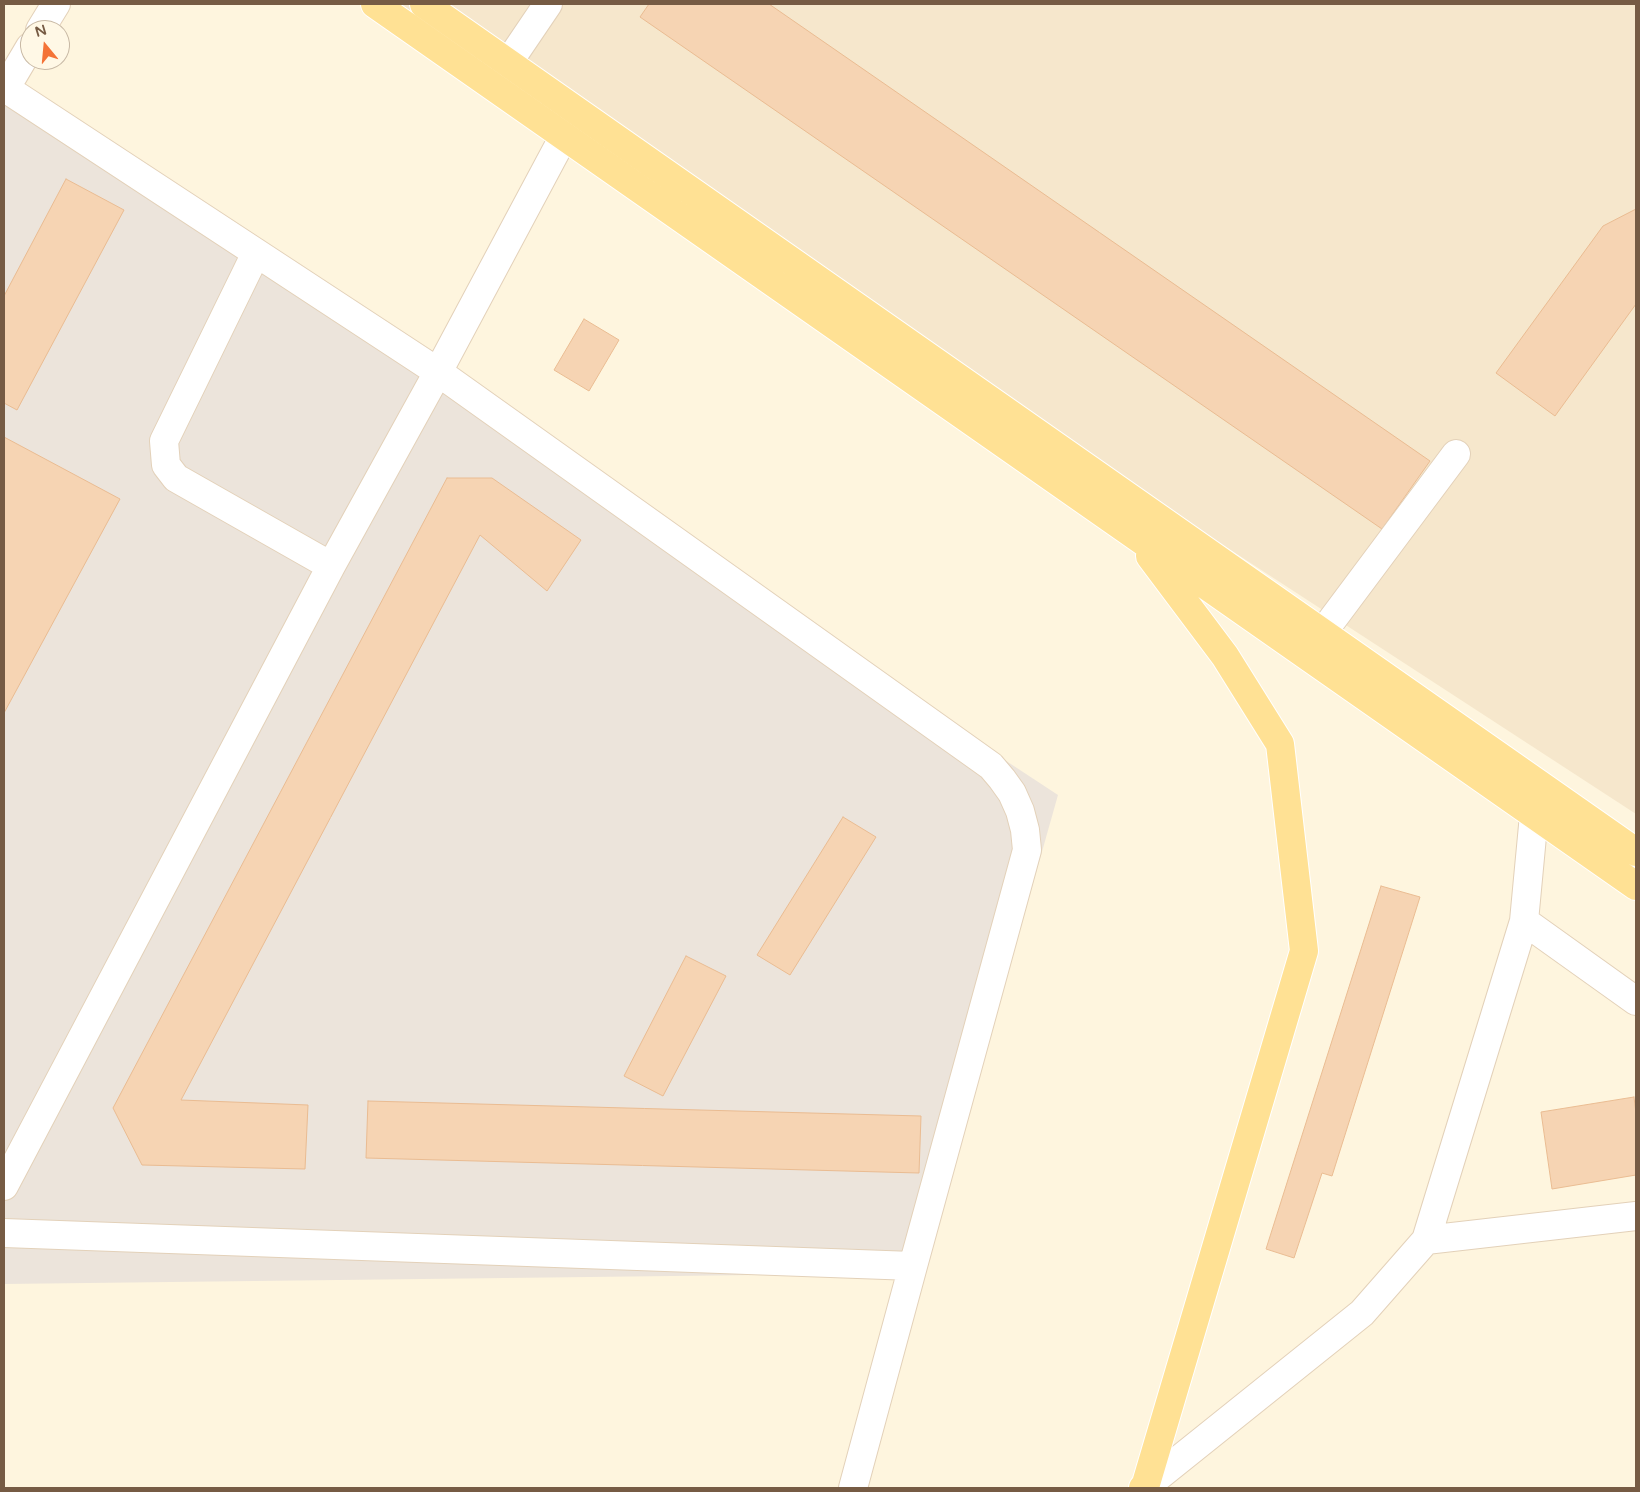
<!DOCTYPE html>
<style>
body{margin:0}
#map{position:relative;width:1640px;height:1492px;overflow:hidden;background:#fef5de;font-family:"Varela Round",sans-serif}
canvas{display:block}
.frame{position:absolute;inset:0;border:5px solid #765b44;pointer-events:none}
.north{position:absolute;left:20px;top:20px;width:50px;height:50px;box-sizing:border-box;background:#fff8e6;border:1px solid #c8b9a5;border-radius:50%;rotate:343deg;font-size:14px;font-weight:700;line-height:20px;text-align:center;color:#765b44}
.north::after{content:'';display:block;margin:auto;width:18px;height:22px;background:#f47337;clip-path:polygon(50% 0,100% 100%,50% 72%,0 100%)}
</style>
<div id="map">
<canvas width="1640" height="1492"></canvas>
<div class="frame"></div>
<div class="north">N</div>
</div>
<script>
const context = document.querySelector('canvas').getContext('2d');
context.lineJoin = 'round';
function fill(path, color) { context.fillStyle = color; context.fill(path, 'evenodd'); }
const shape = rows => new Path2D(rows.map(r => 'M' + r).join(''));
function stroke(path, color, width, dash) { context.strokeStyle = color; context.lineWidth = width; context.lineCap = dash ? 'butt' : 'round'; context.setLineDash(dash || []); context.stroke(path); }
const residential = shape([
 [392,4,1636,4,1636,814]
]);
const industrial = shape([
 [4,102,1058,795,923,1273,4,1284]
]);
const building = shape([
 [649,4,769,4,1430,461,1382,529,640,17,649,4],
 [66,179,124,210,17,410,4,403,4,296,66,179],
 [1636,209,1636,304,1555,416,1496,373,1603,226,1636,209],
 [584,319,619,340,589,391,554,370,584,319],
 [4,437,120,499,4,713,4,437],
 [447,478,492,478,581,540,547,591,480,535,181,1100,308,1105,305,1169,142,1165,113,1108,447,478],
 [843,817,876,837,790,975,757,955,843,817],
 [1381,886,1420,897,1332,1176,1322,1173,1294,1258,1266,1249,1381,886],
 [686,956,726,976,663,1096,624,1076,686,956],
 [1634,1097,1636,1113,1636,1175,1552,1189,1541,1112,1634,1097],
 [368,1101,921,1116,919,1173,366,1158,368,1101]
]);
const minor = shape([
 [40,30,56,4],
 [508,63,548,4],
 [5,88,438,372,977,756,991,766,1002,779,1012,793,1020,811,1025,830,1027,850,913,1266,853,1488],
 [4,91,30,47],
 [256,253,164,441,166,465,176,478,331,566],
 [1323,632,1456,454],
 [1524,921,1636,1001],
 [4,1186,331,566,438,372,564,136,578,117],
 [4,1233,913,1266],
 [1426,1240,1636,1216],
 [1146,1488,1145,1487,1362,1313,1426,1240,1524,921,1534,815]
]);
const major = shape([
 [375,4,1636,886],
 [424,4,1636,852],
 [1143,1488,1145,1487,1304,951,1280,744,1225,656,1150,556]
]);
fill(residential, '#f6e7cc');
fill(industrial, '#ece4db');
fill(building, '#f6d4b3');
stroke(building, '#eabc92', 1);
stroke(minor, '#e3d1b9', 30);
stroke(major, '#fff', 30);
stroke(minor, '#fff', 28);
stroke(major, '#ffe194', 28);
</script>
